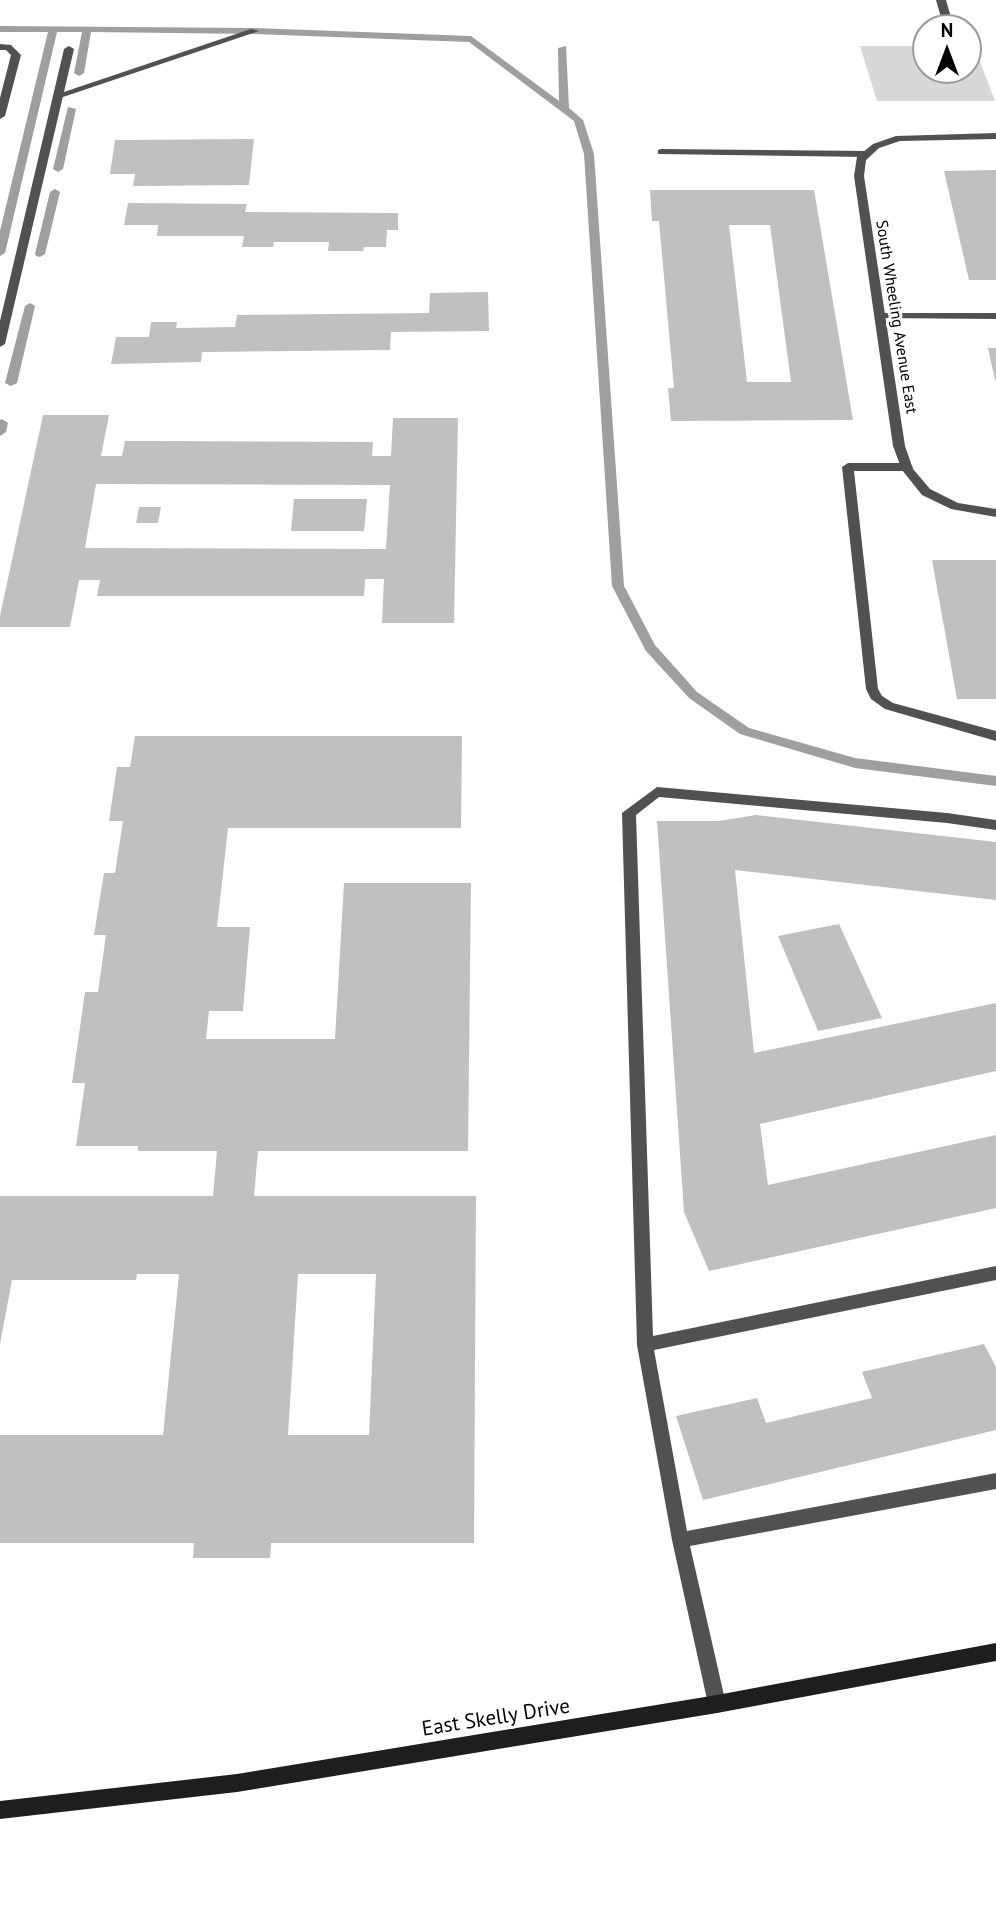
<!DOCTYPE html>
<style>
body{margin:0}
#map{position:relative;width:996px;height:1916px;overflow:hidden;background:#fff;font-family:"PT Sans",sans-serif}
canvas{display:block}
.north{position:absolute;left:912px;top:14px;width:70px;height:70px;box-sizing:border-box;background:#fff;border:2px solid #999;border-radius:50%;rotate:0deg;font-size:19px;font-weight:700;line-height:28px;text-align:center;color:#000}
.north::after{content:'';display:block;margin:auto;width:24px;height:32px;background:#000;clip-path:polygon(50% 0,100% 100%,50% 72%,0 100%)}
</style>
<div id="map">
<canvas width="996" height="1916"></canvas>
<div class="north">N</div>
</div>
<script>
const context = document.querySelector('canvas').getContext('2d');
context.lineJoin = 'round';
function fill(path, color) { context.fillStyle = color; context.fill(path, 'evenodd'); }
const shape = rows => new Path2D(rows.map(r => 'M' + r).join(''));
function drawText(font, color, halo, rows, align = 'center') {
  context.font = font + ' "PT Sans",sans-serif'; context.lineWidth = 6; context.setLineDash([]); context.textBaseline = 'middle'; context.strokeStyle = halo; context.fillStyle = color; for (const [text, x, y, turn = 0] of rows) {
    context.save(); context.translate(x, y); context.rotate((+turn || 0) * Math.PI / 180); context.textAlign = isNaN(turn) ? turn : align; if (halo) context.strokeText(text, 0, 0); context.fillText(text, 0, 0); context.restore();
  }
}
const green = shape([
 [860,46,926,46,926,70,968,70,968,46,974,46,995,101,877,101]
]);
const stream = shape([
 [0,26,254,28,471,36,559,101,558,48,566,46,569,108,583,120,594,154,624,586,655,645,697,692,749,728,855,758,996,776,996,786,855,768,740,734,689,698,646,651,612,586,584,154,574,121,469,42,254,34,91,32,84,73,79,76,74,73,82,32,57,32,5,253,0,256,0,231,48,32,0,32,0,26],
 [68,107,76,109,63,169,58,172,53,169,68,107],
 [55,189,60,192,45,254,40,257,36,256,35,254,50,192,55,189],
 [30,303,35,306,17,383,11,386,5,383,25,306,30,303],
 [2,419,8,423,6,432,0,436,0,420,2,419]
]);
const building = shape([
 [254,139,249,185,133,186,135,174,110,174,115,140],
 [996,170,996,280,969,280,944,171],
 [650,190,814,190,853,420,671,421,668,388,674,388,659,221,652,221],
 [729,225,770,225,791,382,747,382],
 [128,203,247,204,245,212,398,213,398,230,387,230,386,247,364,247,363,251,328,251,329,242,274,242,273,247,242,247,244,236,157,236,158,225,124,225],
 [488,292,489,331,391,332,390,350,202,352,201,362,111,364,116,337,149,337,151,322,177,322,176,328,235,327,237,315,429,313,430,293],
 [988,348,996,348,996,380,995,380],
 [43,415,109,415,101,456,122,456,125,441,162,441,373,442,372,456,391,456,393,418,458,418,454,623,382,623,384,579,365,579,364,596,97,596,100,580,79,580,70,627,0,627,0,616],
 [96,484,390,485,386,549,85,548],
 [294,499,367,499,364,531,291,531],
 [139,507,161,507,158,523,136,523],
 [932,560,996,560,996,699,957,699],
 [135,736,462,736,461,828,228,828,217,927,250,927,243,1011,209,1011,206,1039,335,1039,344,883,471,883,468,1151,258,1151,254,1196,476,1196,474,1543,271,1543,270,1558,193,1558,194,1543,0,1543,0,1435,163,1435,179,1274,137,1274,136,1280,12,1280,0,1344,0,1196,213,1196,217,1151,138,1151,138,1146,76,1146,85,1083,72,1083,85,992,98,992,106,935,94,935,104,873,115,873,123,821,109,821,117,767,130,767],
 [298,1274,376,1274,369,1435,288,1435],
 [756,815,996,842,996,900,735,870,754,1053,996,1003,996,1071,760,1124,768,1185,996,1135,996,1208,709,1271,684,1212,657,821,719,821],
 [839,924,882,1018,818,1031,778,936],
 [984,1344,996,1367,996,1430,703,1500,676,1416,757,1398,766,1423,872,1398,862,1372]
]);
const lane = shape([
 [251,29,259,31,60,98,52,96,251,29],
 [0,44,11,45,21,55,5,116,0,119,0,98,11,55,6,50,0,50,0,44],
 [661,149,867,151,872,154,867,157,658,154,658,150,661,149],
 [880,313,996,313,996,319,876,318,876,314,880,313],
 [848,463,907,463,913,467,907,471,854,471,878,689,882,696,893,703,996,731,996,741,885,709,871,699,866,689,842,467,848,463],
 [657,787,947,813,996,820,996,830,947,823,659,797,636,815,653,1336,996,1266,996,1280,654,1350,687,1531,996,1473,996,1489,690,1546,726,1704,723,1710,717,1713,711,1710,708,1704,672,1540,637,1345,622,813,657,787]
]);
const street = shape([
 [936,0,946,0,954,28,944,28,936,0],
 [69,46,74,49,5,344,0,347,0,321,64,49,69,46],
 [996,133,996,139,900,141,879,148,866,160,864,176,905,446,913,469,930,489,958,503,996,509,996,517,951,509,922,495,902,470,893,446,854,176,857,157,873,144,896,136,996,133]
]);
const secondary = shape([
 [996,1643,996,1661,717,1713,237,1792,0,1819,0,1801,237,1774,717,1695,996,1643]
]);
const farStreetnames = [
 ["South Wheeling Avenue East",896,317,81]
];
const nearStreetnames = [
 ["East Skelly Drive",496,1718,-9]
];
fill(green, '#d8d8d8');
fill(stream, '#9f9f9f');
fill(building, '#c0c0c0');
fill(lane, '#515151');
fill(street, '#515151');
fill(secondary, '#1e1e1e');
drawText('16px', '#000', '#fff', farStreetnames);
drawText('21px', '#000', '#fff', nearStreetnames);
</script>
